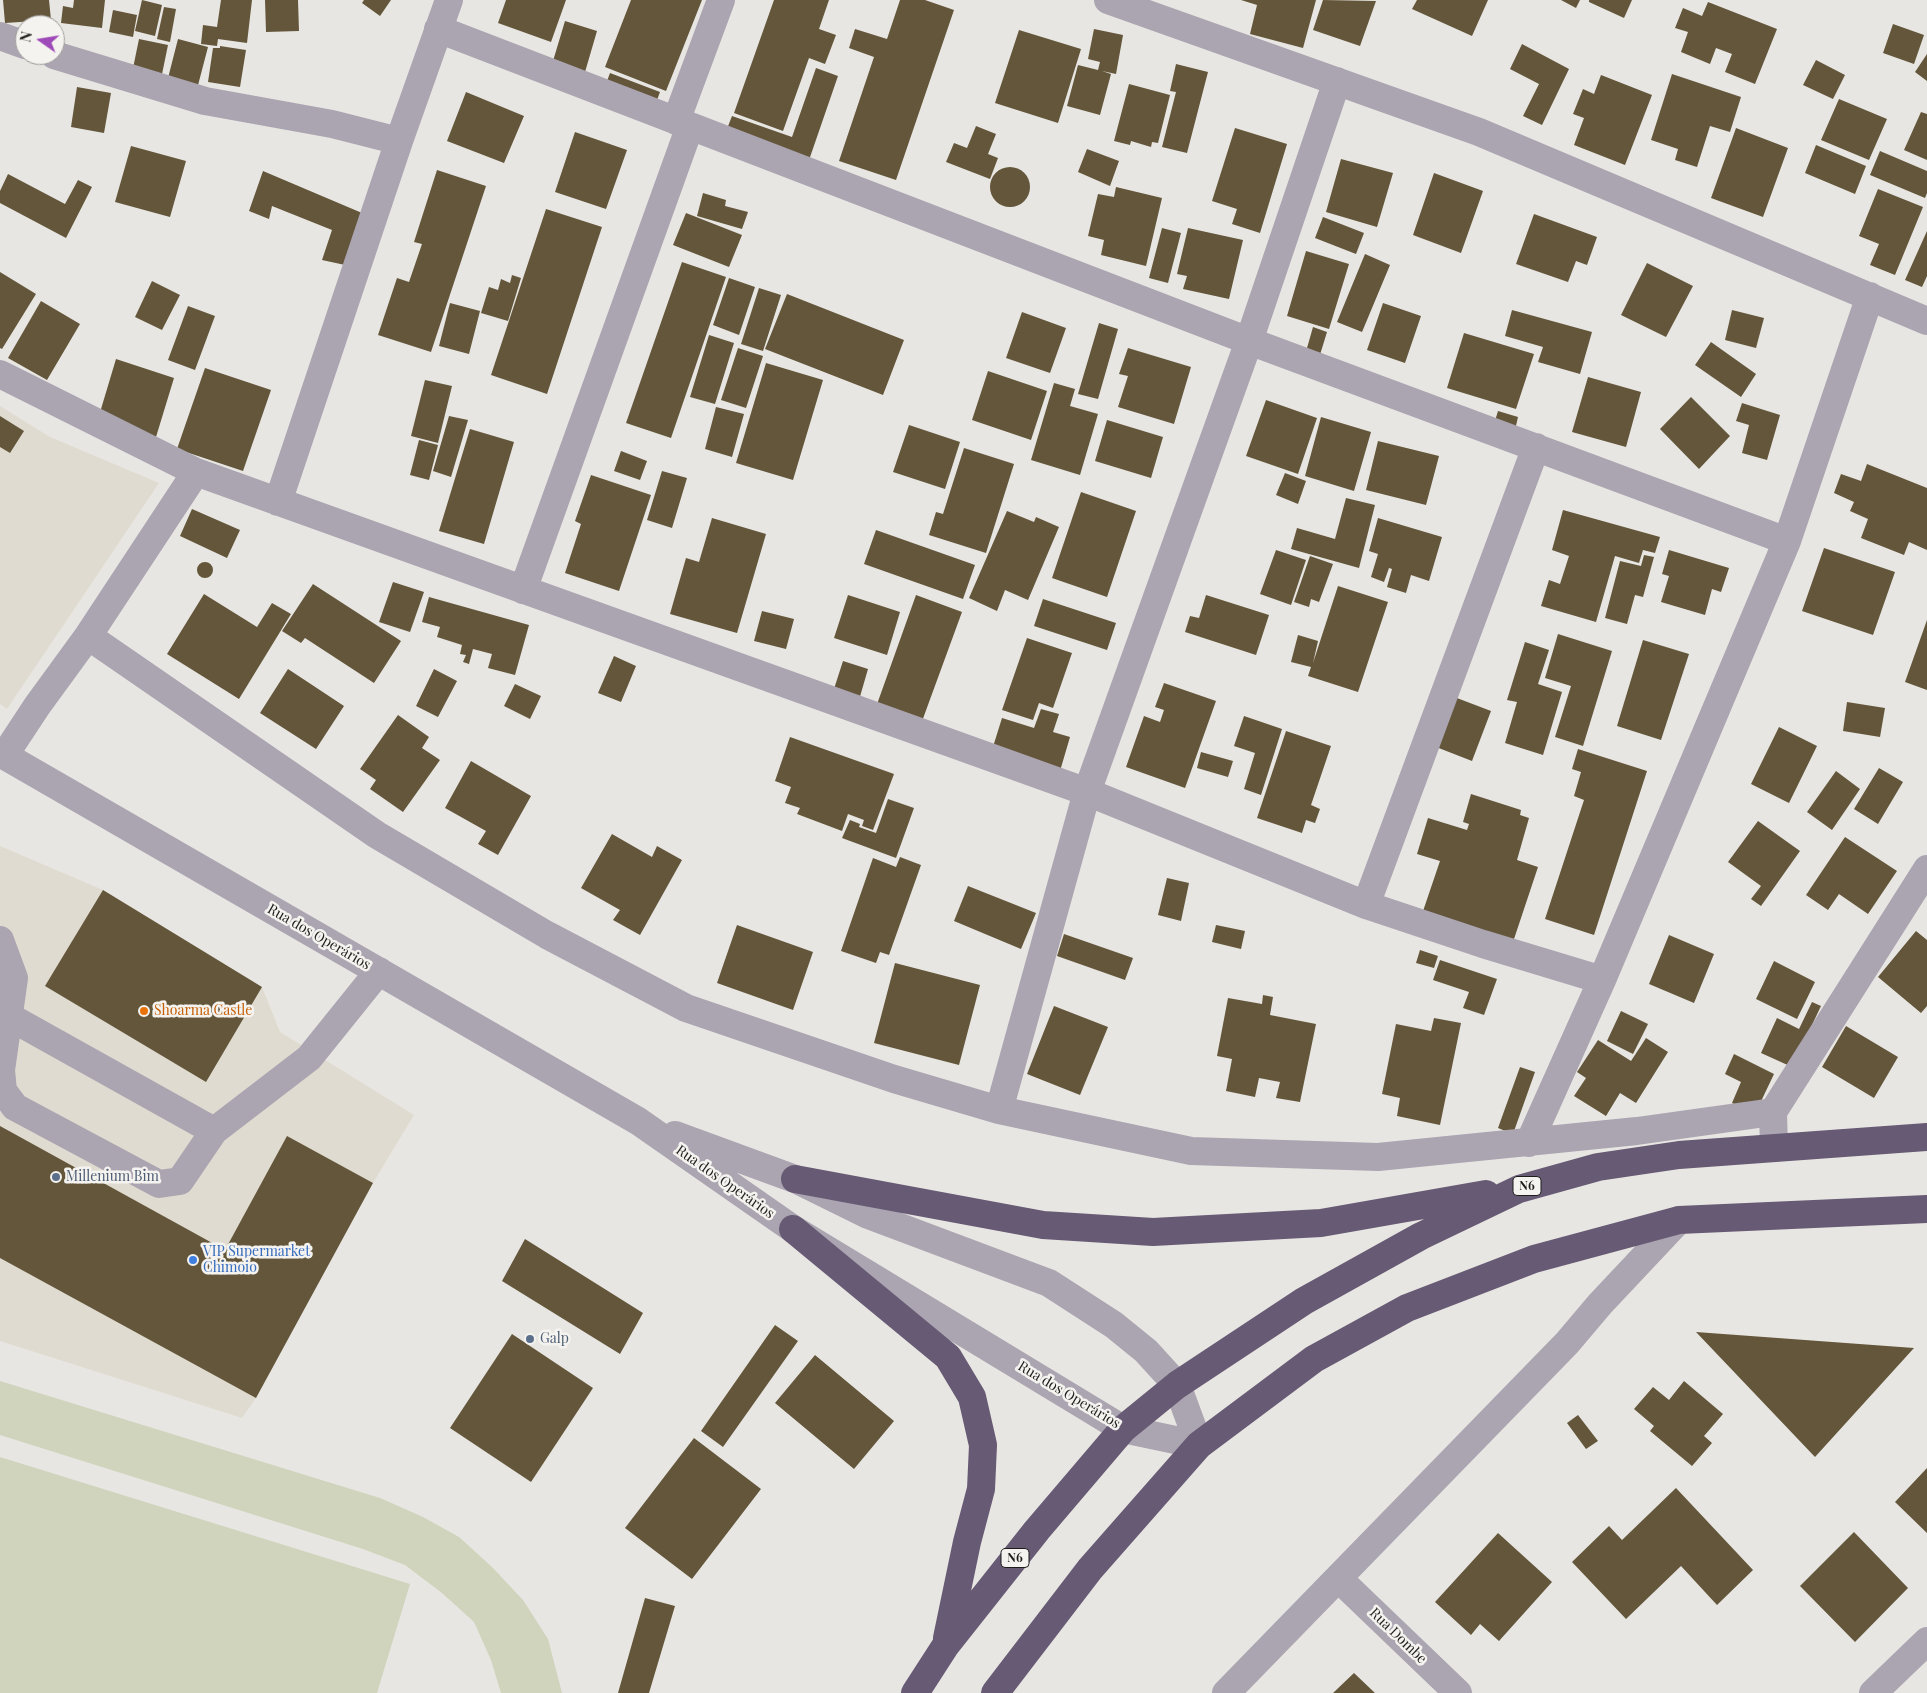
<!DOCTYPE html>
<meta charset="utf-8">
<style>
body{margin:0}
#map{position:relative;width:1927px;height:1693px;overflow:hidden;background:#e8e6e2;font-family:"Playfair Display",serif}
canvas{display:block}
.north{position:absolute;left:15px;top:15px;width:50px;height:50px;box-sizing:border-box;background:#f5f3ef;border:1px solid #9f9d9b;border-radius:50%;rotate:283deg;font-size:14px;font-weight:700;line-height:20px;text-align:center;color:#1e1d1c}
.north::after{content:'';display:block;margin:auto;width:18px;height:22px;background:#9e4ab8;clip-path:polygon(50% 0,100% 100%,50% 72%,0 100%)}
</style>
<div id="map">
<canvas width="1927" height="1693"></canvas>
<div class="north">N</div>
</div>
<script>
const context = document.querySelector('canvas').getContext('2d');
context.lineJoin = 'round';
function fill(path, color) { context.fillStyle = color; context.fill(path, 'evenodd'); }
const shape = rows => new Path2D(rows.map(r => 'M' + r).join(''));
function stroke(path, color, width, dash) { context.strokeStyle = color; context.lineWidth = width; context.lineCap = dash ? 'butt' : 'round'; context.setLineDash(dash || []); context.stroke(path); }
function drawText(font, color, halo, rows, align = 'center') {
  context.font = font + ' "Playfair Display",serif'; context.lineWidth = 5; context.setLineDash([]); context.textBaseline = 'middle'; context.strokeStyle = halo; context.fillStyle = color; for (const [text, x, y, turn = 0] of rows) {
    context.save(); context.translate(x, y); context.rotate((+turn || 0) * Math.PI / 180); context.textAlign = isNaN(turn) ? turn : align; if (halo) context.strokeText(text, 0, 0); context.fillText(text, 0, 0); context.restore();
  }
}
const built = shape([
 [0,406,50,437,159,483,7,709,0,704],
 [0,846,103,890,262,987,280,1032,414,1115,373,1183,256,1398,242,1418,0,1341]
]);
const green = shape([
 [0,1381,380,1498,423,1517,459,1537,492,1567,523,1600,548,1639,562,1693,501,1693,491,1660,474,1622,442,1593,405,1565,363,1549,0,1435],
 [0,1457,410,1584,377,1693,0,1693]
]);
const building = shape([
 [3,0,49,0,51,20,5,23],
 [74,0,105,0,102,28,61,23,63,6,73,8],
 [142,0,162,5,155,36,135,31],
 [221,0,252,0,247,43,218,39,217,46,201,44,203,25,217,27],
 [265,0,298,0,299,31,266,32],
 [364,0,391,0,380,16,362,3],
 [506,0,566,0,551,42,498,23],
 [631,0,702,0,666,91,605,67],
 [774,0,829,0,819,29,836,35,825,64,809,58,783,131,734,113],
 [900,0,925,0,954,10,896,180,839,161,874,57,849,48,855,29,887,39],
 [1241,0,1316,0,1303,48,1250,34,1257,5],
 [1323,0,1376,1,1360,46,1313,30],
 [1417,0,1488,0,1472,36,1412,9],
 [1561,0,1580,0,1576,8],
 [1589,0,1632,0,1624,18,1589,2],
 [1708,2,1777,29,1755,84,1725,72,1732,54,1716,48,1710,64,1681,52,1688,32,1675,28,1683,8,1702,16],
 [164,7,176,9,170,42,157,39],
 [113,10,137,15,133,37,109,32],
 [565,21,597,31,585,72,553,61],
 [1893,24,1924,35,1914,64,1883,53],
 [1094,29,1123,35,1116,74,1102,71,1111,74,1100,115,1067,106,1078,65,1098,70,1100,62,1088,59],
 [1019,30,1081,49,1058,123,995,103],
 [139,39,168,45,161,79,132,73],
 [178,39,208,47,197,89,167,82],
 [1522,44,1569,69,1542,125,1523,116,1539,84,1510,69],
 [220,46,246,50,240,87,208,82,213,48,220,48],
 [1927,54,1927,81,1915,72],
 [1816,60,1845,75,1833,99,1803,85],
 [1176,64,1208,72,1187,153,1162,147,1176,92,1170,91],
 [816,68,838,76,808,163,725,134,732,116,792,137],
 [610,73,660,92,654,108,604,89],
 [1672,74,1741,97,1730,132,1710,126,1697,167,1675,160,1678,149,1651,140],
 [1601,75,1652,95,1625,165,1574,145,1584,118,1573,114,1583,89,1594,94],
 [1129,84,1170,95,1158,143,1152,142,1151,147,1131,141,1130,145,1114,141],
 [77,87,111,93,104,133,71,127],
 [466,92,524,116,504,163,447,141],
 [1839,99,1887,119,1869,160,1821,140],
 [1921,112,1927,114,1927,160,1904,150],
 [976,126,996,134,988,154,998,158,990,179,946,162,954,143,967,148],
 [1235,128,1287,144,1260,233,1232,224,1237,209,1212,201],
 [1736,128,1788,148,1763,217,1711,198],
 [575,132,627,150,606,209,555,192],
 [1816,145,1866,166,1855,194,1805,173],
 [131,146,186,161,170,217,115,202],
 [1087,149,1119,161,1110,186,1078,172],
 [1880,151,1927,171,1927,193,1925,198,1870,175],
 [1341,159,1393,173,1377,227,1326,212],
 '990 187a20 20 0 1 1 40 0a20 20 0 1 1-40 0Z',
 [437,170,486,186,431,352,378,335,397,278,409,282,422,244,414,242],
 [263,171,362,213,345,265,322,260,332,230,272,206,269,219,249,211],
 [1434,173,1483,191,1461,253,1413,235],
 [8,174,65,204,78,180,92,187,66,238,0,203,0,191],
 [1116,187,1162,198,1146,266,1101,255,1104,240,1088,236,1098,194,1114,197],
 [1878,189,1923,207,1895,275,1870,265,1879,244,1859,236],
 [703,193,726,200,725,206,748,212,742,229,697,216],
 [546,209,602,227,547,394,491,375],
 [686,213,742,235,729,267,673,245],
 [1534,214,1597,237,1587,265,1576,261,1568,282,1516,264],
 [1323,217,1364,233,1356,254,1315,238],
 [1162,228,1181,233,1168,283,1149,278],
 [1188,228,1243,240,1229,299,1183,289,1187,276,1177,274],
 [1927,231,1927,276,1922,287,1905,280],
 [1306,251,1349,264,1329,329,1287,316],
 [1365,254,1390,265,1362,332,1337,322],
 [682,262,726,277,671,438,626,423],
 [1647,263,1693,286,1666,337,1621,315],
 [0,272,36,294,2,349,0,348],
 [512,275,521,278,508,321,481,313,489,287,498,290,501,279,510,283],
 [729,278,755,287,739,335,713,325],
 [152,281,180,295,162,330,135,317],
 [759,288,781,295,763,351,741,344],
 [787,294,904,340,883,395,765,349],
 [41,301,80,324,47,380,8,358],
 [450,303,480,311,469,354,439,346],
 [1383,303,1421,316,1405,363,1367,350],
 [188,306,215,316,195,370,168,360],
 [1512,310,1592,332,1580,374,1538,362,1543,347,1505,336],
 [1732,310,1764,318,1756,348,1725,340],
 [1022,312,1066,328,1050,373,1006,358],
 [1099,323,1118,329,1098,399,1078,394],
 [1313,327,1327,332,1319,358,1305,355],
 [1464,333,1534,354,1516,409,1447,388],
 [709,335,734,343,715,404,690,397],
 [1711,342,1756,374,1741,397,1695,365],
 [738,348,763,356,746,408,721,400],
 [1128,348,1191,367,1174,424,1118,407,1128,376,1119,374],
 [116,359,174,378,156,437,98,419],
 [766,363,823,380,793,480,736,463],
 [205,368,271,390,243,471,177,449],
 [988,371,1047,391,1031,440,972,420],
 [1588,377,1641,392,1626,447,1572,432],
 [425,380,452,386,438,443,411,436],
 [1054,383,1075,389,1070,406,1098,414,1080,475,1031,460],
 [1691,397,1730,436,1699,469,1660,429],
 [1266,400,1317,418,1298,474,1246,456],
 [1742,403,1780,415,1767,460,1742,453,1749,425,1736,421],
 [716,407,744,414,732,457,705,449],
 [1498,411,1518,417,1515,430,1494,424],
 [0,416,24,431,10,453,0,447],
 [449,416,468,420,451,477,433,471],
 [1321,417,1371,432,1354,491,1305,476],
 [1107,420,1163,437,1151,478,1095,461],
 [909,425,960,442,945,489,893,472],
 [470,429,514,442,484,544,439,531],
 [419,440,438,445,429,480,410,475],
 [1378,441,1439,456,1426,505,1366,490],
 [964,448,1014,464,986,553,929,535,936,512,943,514],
 [621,451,647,461,640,480,614,471],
 [1867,464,1927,488,1927,550,1909,542,1904,555,1861,538,1868,519,1850,511,1854,502,1834,493,1841,474,1861,481],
 [662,471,687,478,672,528,647,520],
 [1285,473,1306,481,1298,504,1276,495],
 [591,475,651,495,619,591,565,573,581,524,575,521],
 [1081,492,1136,511,1107,597,1052,578],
 [1346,498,1375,505,1359,568,1291,549,1297,528,1335,539],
 [192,509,240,530,227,558,180,536],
 [1563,510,1660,537,1655,553,1643,550,1639,563,1615,556,1596,622,1541,606,1549,580,1560,584,1569,556,1552,550],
 [1007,511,1034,522,1036,517,1059,527,1028,600,1005,590,997,611,969,598],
 [712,518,766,534,737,633,670,614,686,558,699,562],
 [1378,518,1442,537,1429,581,1411,575,1406,593,1387,587,1392,569,1389,568,1384,582,1371,577,1378,554,1369,551],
 [876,530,975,565,963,599,864,564],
 [1824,548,1895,572,1873,635,1802,611],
 [1276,550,1306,560,1291,605,1260,594],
 [1669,550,1729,568,1721,592,1712,589,1705,615,1661,602,1669,576,1662,574],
 [1644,555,1654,557,1643,597,1635,595,1627,624,1605,618,1620,561,1641,566],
 [1310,556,1333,564,1319,602,1311,599,1309,607,1294,602],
 '197 570a8 8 0 1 1 16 0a8 8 0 1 1-16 0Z',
 [393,582,424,592,410,632,379,622],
 [313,584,401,641,374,683,305,638,301,643,282,631],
 [1338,586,1388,602,1358,692,1308,676,1311,667,1291,662,1298,635,1318,641,1313,663],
 [204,594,257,627,272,603,291,614,239,699,167,654],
 [848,595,900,612,887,655,834,638],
 [916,595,962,612,921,724,876,707],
 [1206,595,1269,615,1256,655,1185,632,1190,616,1199,618],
 [429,597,529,625,515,675,488,668,492,654,473,649,469,664,463,662,466,655,460,654,462,645,437,637,440,627,422,622],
 [1043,599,1116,623,1107,650,1034,626],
 [762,611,794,619,786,649,754,641],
 [1927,620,1927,690,1905,682],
 [1558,634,1612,651,1583,746,1555,737,1571,686,1545,678],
 [1027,638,1072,653,1053,708,1039,703,1033,720,1002,710],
 [1643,640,1689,654,1661,740,1617,726],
 [1525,642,1549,650,1538,684,1562,692,1543,755,1505,743,1517,702,1507,700],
 [614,656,636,666,621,702,598,693],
 [843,661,868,669,859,700,833,692],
 [288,669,344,706,316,749,260,713],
 [434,669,457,681,438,717,416,706],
 [1164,683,1216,701,1185,788,1126,767,1144,716,1160,722,1164,710,1155,707],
 [515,684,541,696,530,719,504,706],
 [1449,695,1491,711,1472,761,1431,745],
 [1847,702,1885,708,1880,737,1843,731],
 [1041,709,1059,714,1053,732,1070,737,1060,771,992,750,1002,718,1034,728],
 [398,715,429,737,422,748,440,760,403,812,370,789,376,780,360,769],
 [1244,716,1282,729,1261,795,1244,789,1255,753,1234,746],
 [1779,727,1817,746,1789,803,1751,784],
 [1286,731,1331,746,1311,805,1320,809,1315,823,1306,820,1302,833,1257,818],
 [790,737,894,774,873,830,862,826,864,820,848,814,842,831,797,814,800,808,785,803,791,787,775,781],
 [1578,749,1647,771,1594,935,1545,919,1584,800,1574,796,1581,772,1572,769],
 [1201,752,1233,761,1228,777,1197,768],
 [471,761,531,796,498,855,478,844,486,831,445,808],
 [1879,768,1903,782,1878,824,1854,809],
 [1836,771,1860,789,1832,830,1807,812],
 [1471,794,1521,810,1520,815,1529,818,1517,860,1538,867,1511,948,1421,917,1440,861,1417,854,1428,818,1467,830,1469,824,1463,822],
 [888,799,914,808,896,858,842,838,850,820,860,824,859,827,876,833],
 [1758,821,1800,851,1761,906,1751,899,1761,886,1728,862],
 [612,834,652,857,657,846,682,860,640,935,613,920,620,910,581,888],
 [1845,837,1897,871,1868,914,1839,894,1828,910,1806,895],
 [900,857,921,865,889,955,880,952,876,963,841,951,873,858,896,867],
 [1167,878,1189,883,1181,921,1158,915],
 [968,886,1036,913,1021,949,954,921],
 [103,890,262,987,206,1082,45,986],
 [737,925,813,952,793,1010,717,983],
 [1216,925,1245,931,1241,949,1212,942],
 [1916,931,1927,940,1927,1006,1921,1013,1878,977],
 [1064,934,1133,958,1125,980,1057,956],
 [1669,935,1714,954,1694,1003,1649,984],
 [1420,950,1438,956,1434,968,1416,963],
 [1440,960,1497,979,1484,1015,1463,1008,1469,992,1433,980],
 [1774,961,1815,982,1797,1019,1756,999],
 [895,963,980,985,959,1065,874,1043],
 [1263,995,1273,997,1270,1015,1316,1024,1300,1102,1276,1098,1280,1082,1259,1078,1255,1097,1226,1091,1232,1059,1217,1056,1228,998,1262,1004],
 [1812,1002,1821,1006,1792,1067,1761,1053,1777,1018,1799,1029],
 [1054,1006,1108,1027,1080,1095,1027,1074],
 [1621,1011,1648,1024,1633,1054,1607,1041],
 [1434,1018,1461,1023,1440,1125,1397,1116,1400,1098,1382,1094,1396,1024,1431,1031],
 [1846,1026,1898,1057,1874,1098,1822,1067],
 [1646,1038,1668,1052,1636,1103,1620,1093,1606,1116,1574,1096,1586,1078,1577,1072,1598,1040,1631,1061],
 [1734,1054,1774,1074,1755,1114,1732,1103,1741,1082,1725,1074],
 [1520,1067,1535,1072,1513,1134,1498,1128],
 [0,1126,225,1250,287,1136,373,1183,256,1398,0,1258],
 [525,1239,643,1313,620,1354,502,1281],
 [775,1325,798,1341,723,1447,701,1431],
 [1696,1332,1914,1348,1815,1457],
 [512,1334,593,1388,531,1482,450,1428],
 [815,1355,894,1421,854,1469,775,1403],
 [1684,1381,1723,1414,1704,1436,1712,1443,1692,1466,1650,1431,1654,1426,1634,1409,1653,1387,1669,1400],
 [1578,1415,1598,1441,1586,1449,1567,1423],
 [694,1438,761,1489,692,1579,625,1528],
 [1927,1468,1927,1533,1895,1502],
 [1676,1488,1753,1570,1717,1605,1681,1566,1626,1619,1572,1562,1609,1526,1622,1540],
 [1854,1532,1908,1588,1855,1642,1800,1586],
 [1498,1533,1552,1582,1499,1641,1480,1624,1471,1635,1435,1602],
 [645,1598,675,1606,649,1693,618,1693],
 [1354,1673,1375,1693,1333,1693]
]);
const minor = shape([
 [1108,0,1479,132,1927,321],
 [438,29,1249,341,1787,541],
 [0,36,25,45],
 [54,55,205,101,332,124,399,141,449,0],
 [676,121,721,0],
 [0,374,196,472,1087,792,1366,905,1483,944,1602,980],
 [278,502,399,141],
 [523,590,690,126],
 [88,636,377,835,547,935,686,1008,894,1079,999,1110,1191,1151,1378,1157,1637,1131,1773,1112,1774,1148],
 [0,753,638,1121,793,1229,1123,1429,1199,1445],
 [4,756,37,706,88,636,196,472],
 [1366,905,1536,447],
 [0,940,14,978,1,1070,3,1091,15,1107,159,1184,180,1181,214,1131,309,1058,379,971],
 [8,1016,214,1131],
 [999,1110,1087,792,1249,341,1337,81],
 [1773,1112,1927,869],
 [675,1135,795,1179,868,1215,1049,1283,1114,1325,1146,1351,1177,1385,1199,1445],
 [1529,1143,1602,980,1787,541,1870,296],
 [1339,1579,1458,1693],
 [1226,1693,1567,1343,1600,1304,1679,1220],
 [1873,1693,1927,1641]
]);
const highway = shape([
 [795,1179,1043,1225,1153,1232,1321,1223,1486,1194],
 [793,1229,948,1357,972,1397,983,1445,981,1489,967,1542,947,1638],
 [915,1693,946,1645,1037,1530,1123,1429,1177,1385,1304,1301,1421,1236,1519,1189,1598,1167,1679,1155,1927,1137],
 [995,1693,1090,1569,1199,1445,1314,1359,1407,1308,1534,1259,1679,1220,1927,1209]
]);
const markers = [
 [144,1011,5,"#e8710a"],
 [56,1177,5,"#5c6f8a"],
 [193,1260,5,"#3f7fe0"],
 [530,1339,5,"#5c6f8a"]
];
const shields = [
 [1527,1186,28],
 [1015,1558,28]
];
const shieldNames = [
 ["N6",1527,1186],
 ["N6",1015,1558]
];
const streetNames = [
 ["Rua dos Operários",319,937,30],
 ["Rua dos Operários",725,1182,35],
 ["Rua dos Operários",1069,1395,31],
 ["Rua Dombe",1398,1636,44]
];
const foodNames = [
 ["Shoarma Castle",154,1011]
];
const serviceNames = [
 ["Millenium Bim",66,1177],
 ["Galp",540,1339]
];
const shopNames = [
 ["VIP Supermarket",203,1252],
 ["Chimoio",203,1268]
];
fill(built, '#e0dbd0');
fill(green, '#d0d4bc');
fill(building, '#63563a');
stroke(minor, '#aba4b1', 28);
stroke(highway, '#675a74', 28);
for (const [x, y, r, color] of markers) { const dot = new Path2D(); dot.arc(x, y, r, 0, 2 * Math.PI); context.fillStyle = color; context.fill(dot); stroke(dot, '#f5f3ef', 2); }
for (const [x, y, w] of shields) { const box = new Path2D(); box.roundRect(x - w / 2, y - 9.5, w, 19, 4); context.fillStyle = '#f5f3ef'; context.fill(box); stroke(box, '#1e1d1c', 1); }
drawText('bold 12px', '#1e1d1c', null, shieldNames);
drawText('14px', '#1e1d1c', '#f5f3ef', streetNames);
drawText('14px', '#c56008', '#f5f3ef', foodNames, 'left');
drawText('14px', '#4e5e75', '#f5f3ef', serviceNames, 'left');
drawText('14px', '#366cbe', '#f5f3ef', shopNames, 'left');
</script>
